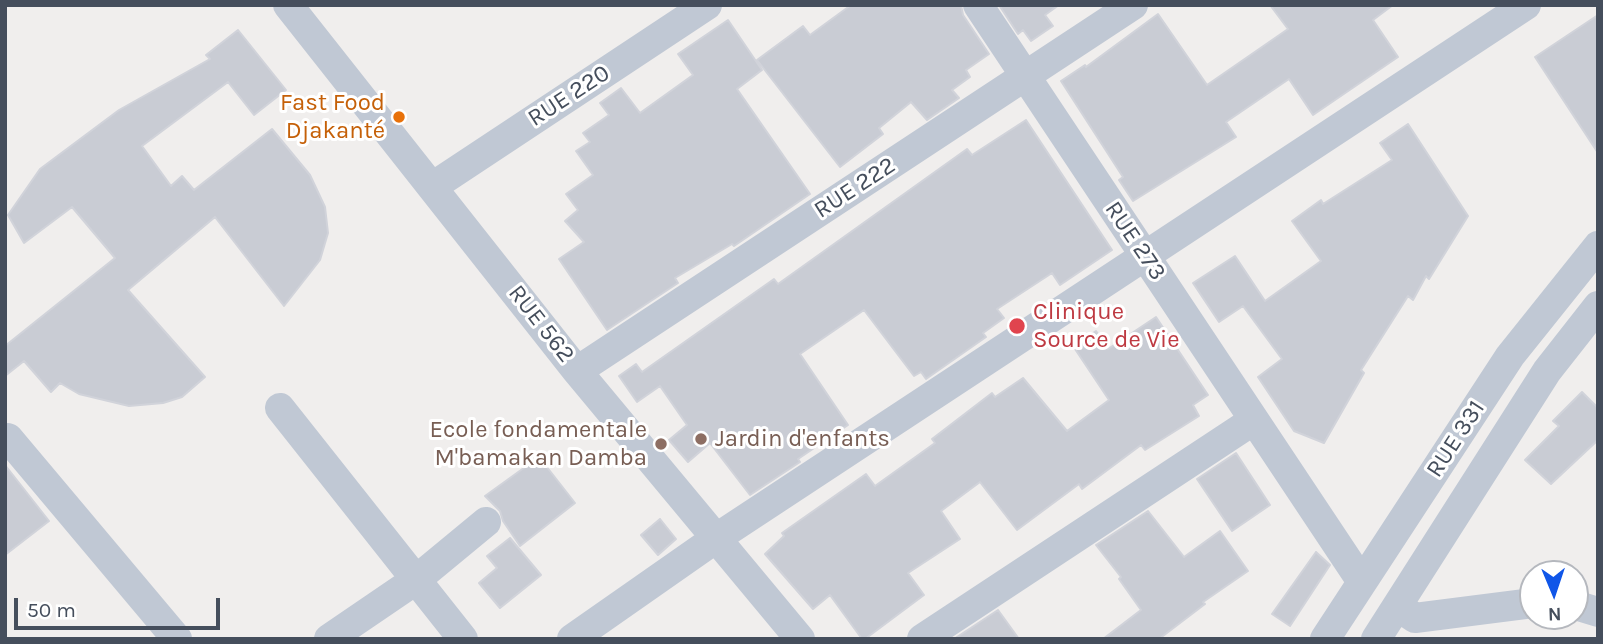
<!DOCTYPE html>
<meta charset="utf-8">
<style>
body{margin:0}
#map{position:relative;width:1603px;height:644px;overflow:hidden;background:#f0eeed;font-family:Karla,sans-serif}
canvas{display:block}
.frame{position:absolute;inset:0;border:7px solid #454e5c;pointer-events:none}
.north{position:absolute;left:1519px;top:560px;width:70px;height:70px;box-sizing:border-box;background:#fff;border:2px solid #b5b8be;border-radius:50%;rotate:178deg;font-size:19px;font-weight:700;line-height:28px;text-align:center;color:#454e5c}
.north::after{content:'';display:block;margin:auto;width:24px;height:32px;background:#1056e8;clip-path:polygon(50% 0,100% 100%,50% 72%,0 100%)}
.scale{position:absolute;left:14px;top:598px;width:206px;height:32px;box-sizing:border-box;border:4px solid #454e5c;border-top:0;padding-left:9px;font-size:21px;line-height:24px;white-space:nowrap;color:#454e5c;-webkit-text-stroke:5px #fff;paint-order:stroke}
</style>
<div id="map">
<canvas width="1603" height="644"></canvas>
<div class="frame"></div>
<div class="north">N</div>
<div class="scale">50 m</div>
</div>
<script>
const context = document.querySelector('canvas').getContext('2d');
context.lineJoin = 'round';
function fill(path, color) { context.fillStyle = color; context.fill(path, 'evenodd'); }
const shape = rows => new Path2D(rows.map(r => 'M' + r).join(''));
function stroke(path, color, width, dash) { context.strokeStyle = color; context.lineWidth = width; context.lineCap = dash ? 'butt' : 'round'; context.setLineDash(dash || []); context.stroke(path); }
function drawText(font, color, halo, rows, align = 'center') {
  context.font = font + ' Karla,sans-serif'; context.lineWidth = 6; context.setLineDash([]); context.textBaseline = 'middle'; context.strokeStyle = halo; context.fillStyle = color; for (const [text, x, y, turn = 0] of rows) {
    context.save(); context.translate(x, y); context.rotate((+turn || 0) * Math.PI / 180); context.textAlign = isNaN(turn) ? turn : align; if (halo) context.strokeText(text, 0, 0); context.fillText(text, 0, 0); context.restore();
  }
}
const building = shape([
 [851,5,961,5,963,15,989,54,966,70,970,77,952,90,959,98,927,120,911,102,879,128,883,134,840,167,757,60,803,26,810,35,851,5],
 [999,5,1059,5,1045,15,1053,26,1031,41,1023,30,1018,34,999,5],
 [1270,5,1393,5,1373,20,1398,57,1313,115,1289,79,1226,122,1236,137,1133,201,1119,180,1123,177,1061,81,1085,65,1086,67,1158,14,1207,85,1288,29,1270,5],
 [1598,15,1598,153,1535,57,1598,15],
 [728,20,762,70,737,89,810,194,734,246,732,244,675,278,678,283,607,330,559,259,584,242,565,221,578,210,566,194,593,175,576,151,590,142,583,133,609,115,600,103,621,88,640,113,693,75,678,54,728,20],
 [238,30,286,90,254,115,228,82,142,146,171,186,182,176,194,190,272,129,310,175,325,207,328,233,320,260,284,306,215,217,128,290,205,377,182,397,163,403,129,406,79,394,60,383,51,392,24,361,5,376,5,346,115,258,72,207,24,243,8,215,40,169,119,110,210,59,206,55,238,30],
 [1026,120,1112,250,1060,285,1052,273,997,309,1004,318,983,333,986,337,926,379,921,372,914,376,864,310,800,354,848,425,798,459,800,462,750,495,710,443,688,462,669,440,687,425,660,386,637,402,619,376,636,364,642,372,774,279,778,284,967,149,972,155,1026,120],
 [1408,124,1468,216,1429,279,1426,276,1413,300,1408,296,1361,370,1364,373,1324,443,1294,431,1258,377,1282,359,1243,306,1219,322,1193,283,1235,256,1265,301,1321,261,1292,221,1321,200,1323,204,1392,160,1380,143,1408,124],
 [1156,317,1208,395,1193,405,1199,416,1145,450,1141,445,1082,489,1079,484,1017,530,980,482,941,511,960,539,908,573,924,595,865,639,862,639,830,595,813,609,765,554,784,536,782,533,866,474,875,486,935,443,932,439,992,393,995,397,1023,378,1067,431,1109,400,1073,346,1096,331,1108,349,1156,317],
 [1582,392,1598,408,1598,440,1551,484,1525,460,1559,426,1553,421,1582,392],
 [1236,453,1270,505,1232,531,1197,479,1236,453],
 [539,457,575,503,520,546,503,521,500,511,485,496,539,457],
 [5,465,49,521,5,555,5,465],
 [1148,511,1184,557,1220,531,1248,571,1203,602,1205,604,1159,639,1103,639,1141,610,1119,579,1121,577,1096,545,1148,511],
 [660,519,676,539,658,555,641,535,660,519],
 [510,538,541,575,500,608,479,583,497,568,487,556,510,538],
 [1316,552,1330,565,1290,626,1272,614,1316,552],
 [998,610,1019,639,954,639,998,610]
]);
const minor = shape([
 [288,5,577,371,800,639],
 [978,5,1362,582],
 [432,187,707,5],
 [577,371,1133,5],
 [280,408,463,639],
 [5,440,8,438,177,639],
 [1575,605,1598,612],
 [1397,606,1415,618,1533,603],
 [329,639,417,579,486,522],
 [572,639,715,539,1526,5],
 [922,639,1254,420],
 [1325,639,1510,356,1598,246],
 [1376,639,1547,371,1598,306]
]);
const markers = [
 [399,117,7,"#e8710a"],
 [1017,326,9,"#e0444e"],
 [701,439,7,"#8d6e63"],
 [661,444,7,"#8d6e63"]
];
const streetNames = [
 ["RUE 220",569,96,-33],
 ["RUE 222",855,188,-33],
 ["RUE 273",1135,241,56],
 ["RUE 562",541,324,52],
 ["RUE 331",1456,439,-57]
];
const foodNames = [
 ["Fast Food",385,103],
 ["Djakanté",385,131]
];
const healthNames = [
 ["Clinique",1033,312],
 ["Source de Vie",1033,340]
];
const educationNames = [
 ["Ecole fondamentale",647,430],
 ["M'bamakan Damba",647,458],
 ["Jardin d'enfants",715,439,"left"]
];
fill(building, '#c9ccd4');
stroke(building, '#d1d3da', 2);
stroke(minor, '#c0c8d4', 30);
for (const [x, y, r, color] of markers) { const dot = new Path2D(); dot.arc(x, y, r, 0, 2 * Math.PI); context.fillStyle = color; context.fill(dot); stroke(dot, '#fff', 2.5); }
drawText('24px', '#454e5c', '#fff', streetNames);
drawText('24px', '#c56008', '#fff', foodNames, 'right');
drawText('24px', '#be3a42', '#fff', healthNames, 'left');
drawText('24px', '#785e54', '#fff', educationNames, 'right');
</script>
